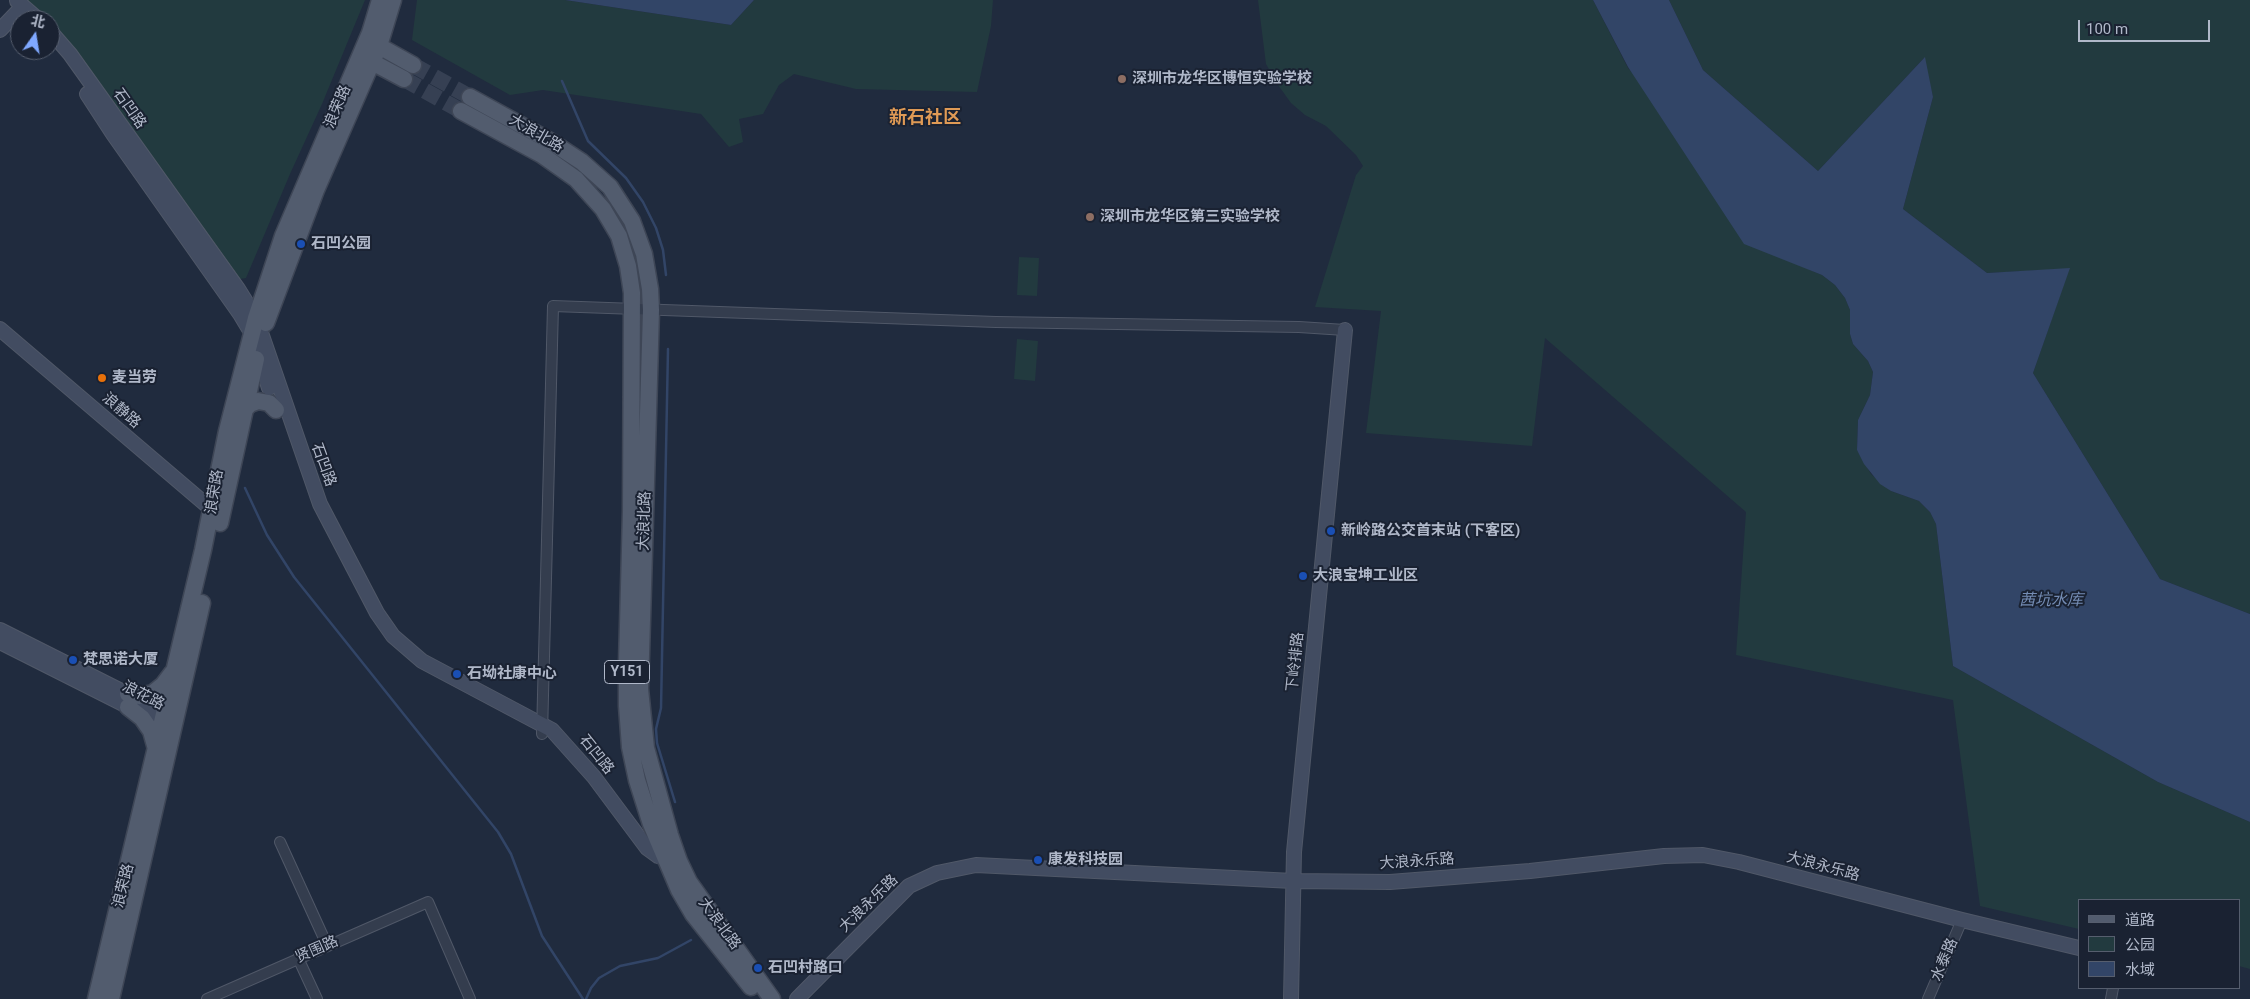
<!DOCTYPE html>
<meta charset="utf-8">
<style>
body{margin:0}
#map{position:relative;width:2250px;height:999px;overflow:hidden;background:#202b3e;font-family:Roboto,"Noto Sans SC",sans-serif}
canvas{display:block}
.legend{position:absolute;left:2078px;top:899px;width:162px;height:90px;box-sizing:border-box;background:#1a2232;border:1px solid #565e6e;margin:0;padding:6px 9px;list-style:none;font-size:15px;color:#b0b8c9}
.legend li{display:flex;align-items:center;gap:10px;height:25px}
.legend b{width:25px;border:1px solid #565e6e}
.north{position:absolute;left:10px;top:10px;width:50px;height:50px;box-sizing:border-box;background:#1a2232;border:1px solid #565e6e;border-radius:50%;rotate:13deg;font-size:14px;font-weight:700;line-height:20px;text-align:center;color:#b0b8c9}
.north::after{content:'';display:block;margin:auto;width:18px;height:22px;background:#7fa8ff;clip-path:polygon(50% 0,100% 100%,50% 72%,0 100%)}
.scale{position:absolute;left:2078px;top:20px;width:132px;height:22px;box-sizing:border-box;border:2px solid #b0b8c9;border-top:0;padding-left:6px;font-size:15px;line-height:18px;white-space:nowrap;color:#b0b8c9;-webkit-text-stroke:4px #1a2232;paint-order:stroke}
</style>
<div id="map">
<canvas width="2250" height="999"></canvas>
<ul class="legend">
<li><b style="height:6px;background:#525c6e"></b>道路</li>
<li><b style="height:14px;background:#223a3f"></b>公园</li>
<li><b style="height:14px;background:#324567"></b>水域</li>
</ul>
<div class="north">北</div>
<div class="scale">100 m</div>
</div>
<script>
const context = document.querySelector('canvas').getContext('2d');
context.lineJoin = 'round';
function fill(path, color) { context.fillStyle = color; context.fill(path, 'evenodd'); }
const shape = rows => new Path2D(rows.map(r => 'M' + r).join(''));
function stroke(path, color, width, dash) { context.strokeStyle = color; context.lineWidth = width; context.lineCap = dash ? 'butt' : 'round'; context.setLineDash(dash || []); context.stroke(path); }
function drawText(font, color, halo, rows, align = 'center') {
  context.font = font + ' Roboto,"Noto Sans SC",sans-serif'; context.lineWidth = 4; context.setLineDash([]); context.textBaseline = 'middle'; context.strokeStyle = halo; context.fillStyle = color; for (const [text, x, y, turn = 0] of rows) {
    context.save(); context.translate(x, y); context.rotate((+turn || 0) * Math.PI / 180); context.textAlign = isNaN(turn) ? turn : align; if (halo) context.strokeText(text, 0, 0); context.fillText(text, 0, 0); context.restore();
  }
}
const green = shape([
 [26,0,365,0,322,104,290,174,246,278,240,279,50,25,50,20,45,20],
 [417,0,565,0,731,25,754,0,993,0,991,26,977,92,856,89,794,74,779,85,763,114,739,119,743,142,729,147,701,114,543,90,510,95,412,40],
 [1258,0,1593,0,1628,68,1810,270,1822,275,1835,285,1845,298,1850,310,1850,334,1853,344,1868,361,1873,372,1870,395,1858,420,1857,450,1871,474,1891,491,1919,501,1930,512,1936,524,1953,666,2158,782,2250,822,2250,969,2239,966,2239,900,2079,900,2079,929,1980,906,1953,700,1736,655,1746,512,1545,338,1532,446,1366,433,1381,311,1315,307,1356,175,1363,166,1356,155,1326,126,1305,115,1291,103,1278,85,1266,64],
 [1669,0,2250,0,2250,614,2160,579,2033,373,2069,269,1987,273,1903,209,1933,97,1924,58,1818,171,1703,70],
 [1019,257,1039,258,1037,296,1017,295],
 [1017,339,1038,341,1035,381,1014,379]
]);
const water = shape([
 [565,0,754,0,731,25],
 [1593,0,1669,0,1703,70,1818,171,1925,57,1933,97,1903,209,1987,273,2070,268,2033,373,2160,579,2250,614,2250,822,2158,782,1953,666,1936,524,1930,512,1919,501,1891,491,1880,484,1864,464,1857,450,1858,420,1870,395,1873,372,1868,361,1853,344,1850,334,1850,310,1845,298,1835,285,1822,275,1744,244,1628,67]
]);
const stream = shape([
 [562,81,588,141,626,178,643,202,656,228,663,250,666,275],
 [668,349,661,708,656,729,657,743,675,802],
 [245,488,267,535,294,577,498,832,511,854,542,936,583,999],
 [586,999,591,988,599,978,620,966,658,958,691,940]
]);
const primaryTunnel = shape([
 [413,65,470,97],
 [404,79,461,111]
]);
const street = shape([
 [542,734,553,306,996,322,1299,327,1345,330],
 [280,842,327,945],
 [298,958,317,999],
 [207,999,428,902,470,999],
 [1928,999,1962,920],
 [2111,999,2113,988]
]);
const secondary = shape([
 [17,1,39,20],
 [0,30,23,6],
 [50,31,70,54,238,289,256,318,320,504,377,613,393,636,422,661,552,730,594,777,647,848,658,856,661,857,663,855],
 [87,94,113,134,240,314,252,334,269,388],
 [0,329,217,514],
 [0,630,165,713,171,719],
 [0,642,163,724,172,723],
 [797,999,909,886,937,873,976,865,1293,881,1390,882,1530,871,1664,856,1703,855,1739,862,1962,920,2079,948],
 [1291,999,1294,852,1345,330]
]);
const primary = shape([
 [404,79,372,62,365,45,379,46,413,65],
 [470,97,550,141,582,162,610,187,632,221,644,254,650,289,651,310,640,689,646,748,670,835,679,861,689,882,772,999],
 [461,111,542,155,576,179,603,209,619,236,628,266,632,293,631,511,627,663,627,706,630,747,637,780,651,824,679,890,693,914,751,987],
 [266,323,316,190,379,46,393,0],
 [244,410,250,404,258,401,269,403,276,410],
 [220,523,256,359],
 [128,694,139,696,153,693,163,685,172,673],
 [128,707,142,718,151,731,156,749],
 [96,999,203,550,227,431,256,318,283,236,370,33,380,0],
 [111,999,202,603]
]);
const markers = [
 [1122,79,5,"#8d6e63"],
 [1090,217,5,"#8d6e63"],
 [301,244,5,"#1a4fb4"],
 [102,378,5,"#e8710a"],
 [1331,531,5,"#1a4fb4"],
 [1303,576,5,"#1a4fb4"],
 [73,660,5,"#1a4fb4"],
 [457,674,5,"#1a4fb4"],
 [1038,860,5,"#1a4fb4"],
 [758,968,5,"#1a4fb4"]
];
const shields = [
 [627,672,45]
];
const shieldNames = [
 ["Y151",627,672]
];
const poiNames = [
 ["深圳市龙华区博恒实验学校",1132,79],
 ["深圳市龙华区第三实验学校",1100,217],
 ["石凹公园",311,244],
 ["麦当劳",112,378],
 ["新岭路公交首末站 (下客区)",1341,531],
 ["大浪宝坤工业区",1313,576],
 ["梵思诺大厦",83,660],
 ["石坳社康中心",467,674],
 ["康发科技园",1048,860],
 ["石凹村路口",768,968]
];
const streetNames = [
 ["浪荣路",338,107,-67],
 ["石凹路",129,109,55],
 ["大浪北路",536,134,30],
 ["浪静路",121,411,41],
 ["石凹路",323,465,70],
 ["浪荣路",215,492,-81],
 ["大浪北路",645,521,-88],
 ["下岭排路",1296,662,-84],
 ["浪花路",143,696,27],
 ["石凹路",596,755,51],
 ["大浪永乐路",1417,862,-4],
 ["大浪永乐路",1823,867,15],
 ["浪荣路",124,886,-76],
 ["大浪永乐路",869,904,-44],
 ["大浪北路",719,924,54],
 ["贤围路",317,950,-24],
 ["水泰路",1945,960,-67]
];
const waterNames = [
 ["茜坑水库",2051,601]
];
const quarterNames = [
 ["新石社区",925,118]
];
fill(green, '#223a3f');
fill(water, '#324567');
stroke(stream, '#324567', 2.5);
stroke(primaryTunnel, '#364053', 16, [16, 8]);
stroke(street, '#505868', 12);
stroke(secondary, '#505868', 16);
stroke(primary, '#3e4656', 19);
stroke(street, '#343d4e', 10);
stroke(secondary, '#424c61', 14);
stroke(primary, '#525c6e', 16);
for (const [x, y, r, color] of markers) { const dot = new Path2D(); dot.arc(x, y, r, 0, 2 * Math.PI); context.fillStyle = color; context.fill(dot); stroke(dot, '#1a2232', 2); }
for (const [x, y, w] of shields) { const box = new Path2D(); box.roundRect(x - w / 2, y - 11.5, w, 23, 4); context.fillStyle = '#1a2232'; context.fill(box); stroke(box, '#b0b8c9', 1); }
drawText('bold 14px', '#b0b8c9', null, shieldNames);
drawText('bold 15px', '#b0b8c9', '#1a2232', poiNames, 'left');
drawText('15px', '#b0b8c9', '#1a2232', streetNames);
drawText('italic 16px', '#748cb4', '#1a2232', waterNames);
drawText('bold 18px', '#df9a55', '#1a2232', quarterNames);
</script>
